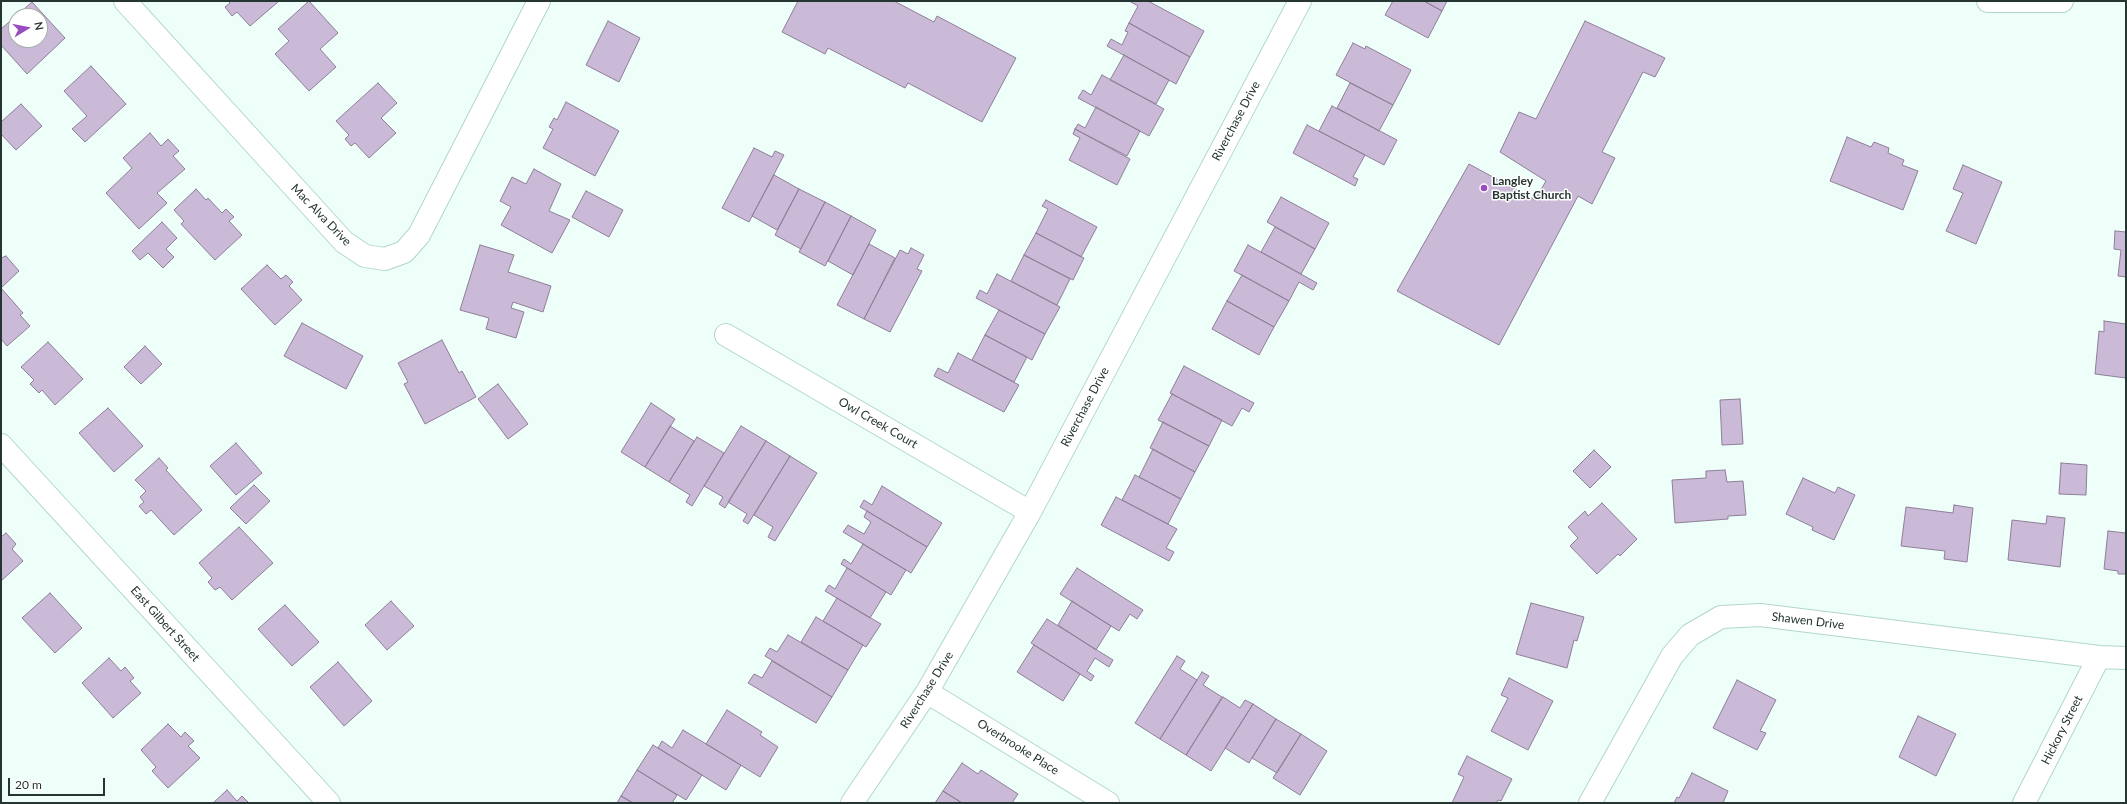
<!DOCTYPE html>
<style>
body{margin:0}
#map{position:relative;width:2127px;height:804px;overflow:hidden;background:#eefef9;font-family:Lato,sans-serif}
canvas{display:block}
.frame{position:absolute;inset:0;border:2px solid #253531;pointer-events:none}
.north{position:absolute;left:8px;top:8px;width:40px;height:40px;box-sizing:border-box;background:#fff;border:1px solid #a8aead;border-radius:50%;rotate:80deg;font-size:11px;font-weight:700;line-height:16px;text-align:center;color:#253531}
.north::after{content:'';display:block;margin:auto;width:14px;height:18px;background:#974dc0;clip-path:polygon(50% 0,100% 100%,50% 72%,0 100%)}
.scale{position:absolute;left:8px;top:778px;width:97px;height:18px;box-sizing:border-box;border:2px solid #253531;border-top:0;padding-left:5px;font-size:12px;line-height:14px;white-space:nowrap;color:#253531;-webkit-text-stroke:3px #fff;paint-order:stroke}
</style>
<div id="map">
<canvas width="2127" height="804"></canvas>
<div class="frame"></div>
<div class="north">N</div>
<div class="scale">20 m</div>
</div>
<script>
const context = document.querySelector('canvas').getContext('2d');
context.lineJoin = 'round';
function fill(path, color) { context.fillStyle = color; context.fill(path, 'evenodd'); }
const shape = rows => new Path2D(rows.map(r => 'M' + r).join(''));
function stroke(path, color, width, dash) { context.strokeStyle = color; context.lineWidth = width; context.lineCap = dash ? 'butt' : 'round'; context.setLineDash(dash || []); context.stroke(path); }
function drawText(font, color, halo, rows, align = 'center') {
  context.font = font + ' Lato,sans-serif'; context.lineWidth = 3; context.setLineDash([]); context.textBaseline = 'middle'; context.strokeStyle = halo; context.fillStyle = color; for (const [text, x, y, turn = 0] of rows) {
    context.save(); context.translate(x, y); context.rotate((+turn || 0) * Math.PI / 180); context.textAlign = isNaN(turn) ? turn : align; if (halo) context.strokeText(text, 0, 0); context.fillText(text, 0, 0); context.restore();
  }
}
const building = shape([
 [228,1,277,1,278,2,250,26,237,12,232,16,225,7,230,3,228,1],
 [309,1,338,33,320,49,336,67,309,91,275,54,289,41,278,29,309,1],
 [798,1,894,1,934,22,937,16,1016,58,982,122,908,83,905,88,828,48,825,54,782,32,798,1],
 [1129,1,1148,1,1204,31,1190,57,1129,23,1138,6,1129,1],
 [1393,1,1424,1,1442,11,1428,38,1385,15,1393,1],
 [1424,1,1447,1,1442,11,1424,1],
 [32,2,65,38,27,74,1,45,1,29,32,2],
 [16,16,40,16,40,40,16,40,16,16],
 [608,21,640,38,619,82,586,65,608,21],
 [1585,21,1665,58,1655,77,1643,72,1602,152,1615,158,1592,204,1578,196,1499,345,1397,291,1469,164,1535,200,1546,181,1500,152,1519,112,1536,119,1585,21],
 [1129,23,1190,57,1176,84,1107,46,1111,39,1122,45,1128,32,1125,31,1129,23],
 [1353,43,1365,49,1366,46,1411,70,1393,105,1336,75,1353,43],
 [1124,55,1169,80,1156,104,1110,80,1124,55],
 [91,66,126,104,85,142,72,129,87,116,64,91,91,66],
 [1102,75,1164,109,1149,136,1078,98,1083,90,1091,95,1102,75],
 [378,83,397,103,381,118,396,133,369,158,355,143,351,146,345,139,349,135,336,121,378,83],
 [1350,83,1393,105,1379,131,1337,108,1350,83],
 [566,102,619,131,595,176,543,148,553,129,549,127,554,118,557,120,566,102],
 [21,104,42,126,16,150,1,134,1,122,21,104],
 [1332,106,1397,140,1384,165,1319,131,1332,106],
 [1096,107,1140,131,1127,156,1075,129,1078,124,1085,128,1096,107],
 [1307,125,1365,155,1353,177,1358,179,1355,186,1293,153,1307,125],
 [1075,129,1130,159,1117,185,1069,160,1080,138,1073,134,1075,129],
 [150,133,161,146,168,139,179,151,173,156,185,169,157,193,167,203,139,229,106,193,132,168,123,158,150,133],
 [1847,137,1871,147,1874,142,1889,148,1888,153,1904,160,1902,165,1918,171,1903,210,1830,181,1847,137],
 [754,148,772,157,775,151,784,155,749,222,722,208,754,148],
 [1963,165,2002,182,1976,244,1946,231,1963,193,1953,189,1963,165],
 [534,169,561,184,549,211,570,220,552,253,501,225,511,207,500,201,512,177,526,184,534,169],
 [774,175,799,189,777,230,752,216,774,175],
 [196,189,206,200,208,198,222,213,226,209,234,217,229,221,242,235,215,260,181,224,184,221,174,210,196,189],
 [799,189,825,202,801,249,775,235,799,189],
 [586,191,623,210,609,237,572,217,586,191],
 [1281,197,1329,223,1315,249,1267,222,1281,197],
 [1046,200,1097,227,1081,257,1036,233,1048,209,1042,206,1046,200],
 [825,202,851,216,825,266,799,252,825,202],
 [851,216,876,230,853,275,828,261,851,216],
 [162,222,177,238,166,249,174,257,163,268,148,253,140,260,132,251,162,222],
 [1275,227,1315,249,1301,274,1261,252,1275,227],
 [2115,231,2126,232,2126,277,2118,276,2121,250,2114,249,2115,231],
 [1036,233,1084,258,1073,280,1024,255,1036,233],
 [869,244,895,258,864,319,837,305,869,244],
 [480,245,514,255,508,272,551,286,543,312,513,302,511,308,524,312,516,338,486,329,489,318,460,310,480,245],
 [1248,245,1317,283,1313,290,1299,282,1289,301,1234,271,1248,245],
 [911,248,924,255,917,269,922,271,890,332,864,319,900,250,908,254,911,248],
 [1024,255,1070,279,1057,305,1011,281,1024,255],
 [6,256,19,271,1,288,1,258,6,256],
 [267,265,281,279,286,275,293,282,289,286,302,300,275,325,241,289,267,265],
 [997,274,1060,307,1045,334,976,298,980,290,987,294,997,274],
 [1242,275,1289,301,1274,327,1227,301,1242,275],
 [1,288,23,313,20,315,30,326,7,346,1,339,1,288],
 [1227,301,1274,327,1259,355,1212,329,1227,301],
 [999,310,1045,334,1032,360,985,335,999,310],
 [2104,321,2126,324,2126,378,2095,374,2099,331,2104,332,2104,321],
 [302,323,363,356,346,389,284,356,302,323],
 [985,335,1027,357,1014,382,972,360,985,335],
 [442,340,459,373,462,371,476,397,425,424,404,384,408,382,398,363,442,340],
 [48,342,83,379,55,405,42,390,39,393,30,384,34,380,21,367,48,342],
 [145,346,162,364,141,384,124,367,145,346],
 [958,353,1019,385,1004,412,934,376,938,368,948,373,958,353],
 [1184,366,1254,403,1249,412,1242,408,1232,426,1170,393,1184,366],
 [498,384,528,424,508,439,478,399,498,384],
 [1172,394,1222,420,1209,446,1158,420,1172,394],
 [1740,399,1743,444,1722,445,1720,400,1740,399],
 [651,403,675,419,645,467,621,452,651,403],
 [108,408,143,446,114,472,79,433,108,408],
 [1163,422,1209,446,1195,472,1150,448,1163,422],
 [670,426,694,441,669,482,645,467,670,426],
 [741,426,766,441,725,508,719,504,723,497,704,486,741,426],
 [697,437,724,453,692,506,686,502,690,495,669,482,697,437],
 [766,441,790,456,748,524,743,521,747,514,728,502,766,441],
 [236,443,262,473,236,495,210,466,236,443],
 [1153,449,1195,472,1181,499,1139,477,1153,449],
 [1594,450,1611,467,1590,488,1573,471,1594,450],
 [790,456,817,473,775,541,768,537,773,527,754,515,790,456],
 [159,458,168,468,166,470,202,510,174,535,151,510,146,514,139,506,144,502,140,497,146,491,135,480,159,458],
 [2061,463,2087,465,2086,495,2059,494,2061,463],
 [1725,470,1727,482,1743,481,1746,515,1728,516,1728,519,1675,523,1672,480,1706,478,1706,471,1725,470],
 [1135,475,1181,499,1168,524,1122,500,1135,475],
 [1803,478,1835,493,1838,487,1855,495,1834,540,1812,530,1813,527,1786,514,1803,478],
 [254,485,270,501,246,524,230,508,254,485],
 [882,486,942,523,927,547,860,507,864,500,872,505,882,486],
 [1116,497,1177,529,1166,548,1174,552,1169,561,1101,525,1116,497],
 [1602,503,1637,539,1620,556,1618,554,1597,574,1570,546,1578,538,1568,527,1585,511,1588,516,1602,503],
 [1954,505,1973,508,1967,562,1944,559,1945,551,1901,546,1906,507,1953,513,1954,505],
 [867,511,927,547,911,573,843,532,848,525,864,534,871,522,864,517,867,511],
 [2047,516,2065,518,2060,567,2008,560,2012,520,2046,524,2047,516],
 [239,527,273,563,232,600,220,587,215,590,208,582,212,578,199,563,239,527],
 [2108,531,2126,533,2126,574,2118,574,2118,571,2104,569,2108,531],
 [6,533,16,544,12,549,23,561,1,581,1,537,6,533],
 [863,544,906,570,891,595,841,564,844,559,851,564,863,544],
 [847,568,886,592,870,618,825,591,829,585,835,589,847,568],
 [1077,568,1143,610,1137,619,1130,614,1119,631,1060,594,1077,568],
 [50,593,82,628,55,653,22,618,50,593],
 [837,598,881,624,866,647,823,621,837,598],
 [391,601,414,626,387,650,365,625,391,601],
 [1072,601,1111,626,1096,650,1058,625,1072,601],
 [1531,603,1584,617,1577,641,1574,640,1567,668,1516,654,1531,603],
 [285,605,319,642,292,666,258,629,285,605],
 [816,617,863,645,848,670,801,642,816,617],
 [1047,619,1113,660,1109,667,1095,658,1087,671,1094,676,1091,681,1031,643,1047,619],
 [788,635,848,670,832,697,765,656,770,648,777,652,788,635],
 [1034,645,1080,674,1063,701,1017,672,1034,645],
 [1177,656,1185,661,1180,669,1197,680,1160,739,1135,723,1177,656],
 [109,658,121,671,125,667,134,678,130,681,141,693,113,718,82,683,109,658],
 [772,661,832,697,816,723,748,683,754,674,762,678,772,661],
 [338,662,372,701,344,726,310,687,338,662],
 [1202,672,1209,676,1203,685,1222,697,1186,755,1160,739,1202,672],
 [1509,678,1553,701,1528,750,1491,731,1508,698,1501,695,1509,678],
 [1737,680,1776,700,1760,731,1766,733,1757,750,1713,728,1737,680],
 [1223,697,1240,708,1245,700,1253,704,1211,771,1186,755,1223,697],
 [1253,704,1276,719,1249,763,1225,748,1253,704],
 [727,710,762,732,760,735,778,747,760,777,706,744,727,710],
 [1918,716,1956,734,1936,776,1899,757,1918,716],
 [1276,719,1301,734,1277,773,1252,758,1276,719],
 [168,724,181,737,185,732,194,741,188,746,200,758,168,788,152,771,156,767,141,750,168,724],
 [683,730,741,765,726,790,658,748,662,741,672,748,683,730],
 [1301,734,1327,751,1300,795,1273,778,1301,734],
 [653,745,702,775,686,800,637,770,653,745],
 [1467,756,1512,779,1501,801,1498,800,1496,803,1452,803,1464,777,1458,774,1467,756],
 [962,763,978,774,981,770,1018,794,1012,803,962,803,943,791,962,763],
 [637,770,677,795,672,803,633,803,621,796,637,770],
 [1692,773,1728,791,1723,803,1674,803,1677,797,1679,798,1692,773],
 [227,790,237,801,242,796,249,803,213,803,227,790],
 [943,791,962,803,935,803,943,791],
 [621,796,633,803,617,803,621,796]
]);
const minor = shape([
 [125,1,344,242,365,256,385,259,404,252,419,235,539,1],
 [1988,1,2062,1],
 [726,335,1030,512],
 [1,445,329,803],
 [927,692,1108,803],
 [852,803,927,692,1030,512,1300,1],
 [1590,803,1672,656,1690,635,1721,617,1760,615,2099,657,2126,658],
 [2024,803,2099,657]
]);
const markers = [
 [1484,188,4,"#974dc0"]
];
const streetNames = [
 ["Riverchase Drive",1236,121,-62],
 ["Mac Alva Drive",321,215,46],
 ["Riverchase Drive",1085,407,-62],
 ["Owl Creek Court",878,423,30],
 ["Shawen Drive",1808,621,7],
 ["East Gilbert Street",165,624,48],
 ["Riverchase Drive",927,690,-58],
 ["Hickory Street",2062,730,-63],
 ["Overbrooke Place",1018,747,32]
];
const poiNames = [
 ["Langley",1492,181],
 ["Baptist Church",1492,195]
];
fill(building, '#cbbad7');
stroke(building, '#8f7e99', 1);
stroke(minor, '#b0d7cd', 24);
stroke(minor, '#fff', 22);
for (const [x, y, r, color] of markers) { const dot = new Path2D(); dot.arc(x, y, r, 0, 2 * Math.PI); context.fillStyle = color; context.fill(dot); stroke(dot, '#fff', 1.5); }
drawText('12px', '#253531', '#fff', streetNames);
drawText('bold 12px', '#253531', '#fff', poiNames, 'left');
</script>
